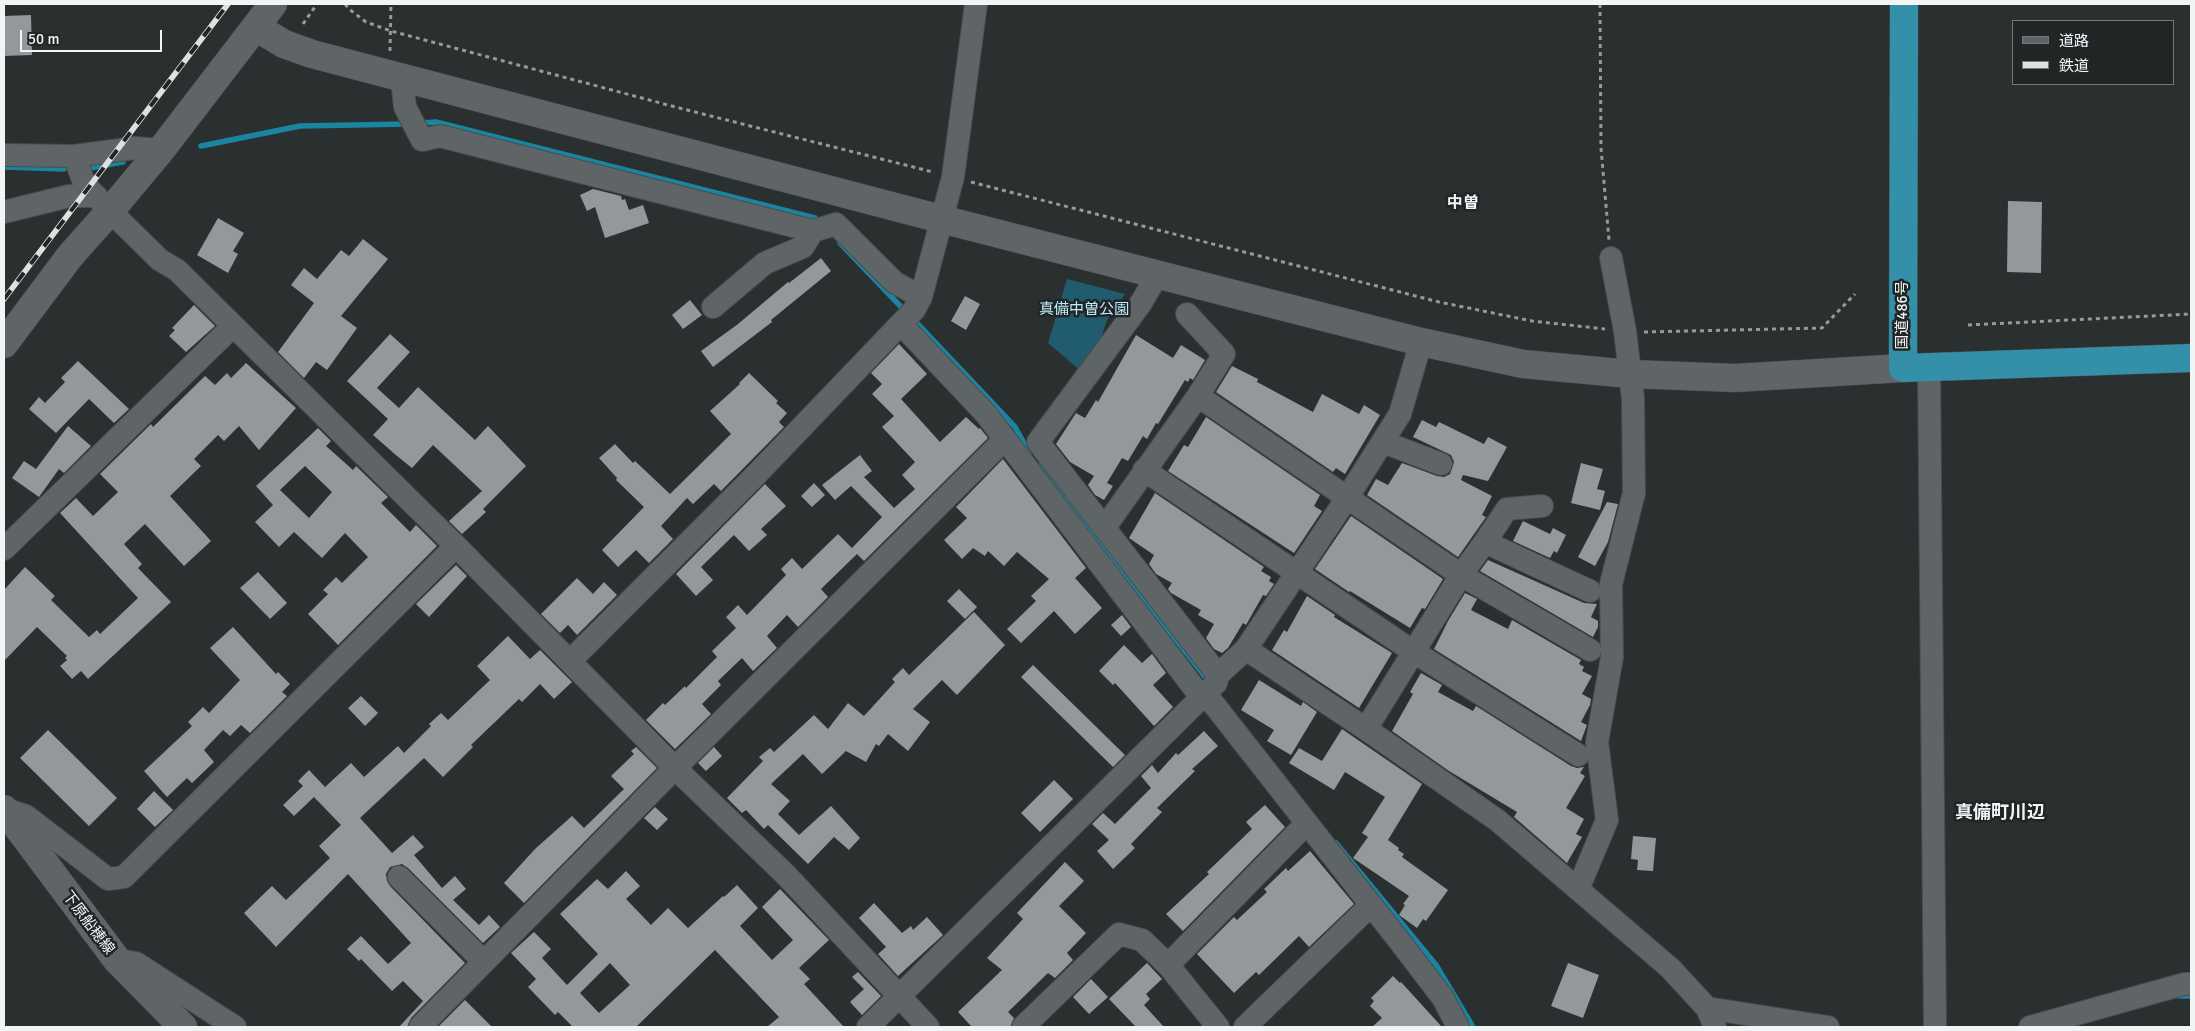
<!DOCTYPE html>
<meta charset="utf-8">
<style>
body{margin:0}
#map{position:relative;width:2195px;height:1031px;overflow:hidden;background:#2a2f30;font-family:Signika,"Noto Sans JP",sans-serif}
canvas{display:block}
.frame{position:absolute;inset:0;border:5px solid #f2f5f6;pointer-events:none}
.legend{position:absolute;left:2012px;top:20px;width:162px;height:65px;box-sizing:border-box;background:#202526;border:1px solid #747879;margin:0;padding:6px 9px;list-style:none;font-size:15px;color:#f2f5f6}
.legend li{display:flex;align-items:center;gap:10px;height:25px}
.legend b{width:25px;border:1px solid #747879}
.scale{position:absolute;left:20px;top:30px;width:142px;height:22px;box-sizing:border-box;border:2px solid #f2f5f6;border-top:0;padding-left:6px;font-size:15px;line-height:18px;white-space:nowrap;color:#f2f5f6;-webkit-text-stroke:4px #202526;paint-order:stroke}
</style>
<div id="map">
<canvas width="2195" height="1031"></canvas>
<div class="frame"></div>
<ul class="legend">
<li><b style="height:6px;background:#5f6466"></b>道路</li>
<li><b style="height:6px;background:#dee1e2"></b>鉄道</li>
</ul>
<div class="scale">50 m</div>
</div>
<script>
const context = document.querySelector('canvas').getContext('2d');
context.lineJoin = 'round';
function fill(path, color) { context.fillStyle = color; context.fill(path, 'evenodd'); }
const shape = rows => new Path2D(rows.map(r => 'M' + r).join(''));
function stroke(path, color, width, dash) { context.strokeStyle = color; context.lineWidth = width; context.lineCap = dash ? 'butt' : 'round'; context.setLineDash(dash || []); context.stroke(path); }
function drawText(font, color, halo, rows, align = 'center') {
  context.font = font + ' Signika,"Noto Sans JP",sans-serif'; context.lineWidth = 5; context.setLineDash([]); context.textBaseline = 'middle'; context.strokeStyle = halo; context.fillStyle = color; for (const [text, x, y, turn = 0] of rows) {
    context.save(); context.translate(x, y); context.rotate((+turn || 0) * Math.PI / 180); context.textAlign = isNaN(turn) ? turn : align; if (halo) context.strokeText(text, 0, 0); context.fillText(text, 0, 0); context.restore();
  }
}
const green = shape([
 [1067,279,1125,294,1107,320,1096,353,1082,372,1048,343]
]);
const stream = shape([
 [420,123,436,122,815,218,821,224],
 [201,146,300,126,408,124],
 [4,167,64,169],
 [90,168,123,162],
 [840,243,906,312],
 [913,319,1015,427,1029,452],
 [1039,466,1207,679],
 [1336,843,1436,965,1473,1027],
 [2179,996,2191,996]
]);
const building = shape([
 [31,15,32,55,4,56,4,16],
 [593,189,621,196,622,200,625,199,629,210,643,205,649,223,605,238,595,207,587,211,580,195],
 [2008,201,2042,202,2041,273,2007,272],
 [218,218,244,233,233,251,238,254,228,273,197,255],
 [363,239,388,259,341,316,357,328,327,370,316,362,304,378,278,352,314,303,291,285,304,268,317,279,341,250,349,256],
 [821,258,831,271,771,320,772,322,713,367,701,351,738,324,788,282,789,283],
 [965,296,980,304,966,330,951,321],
 [690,300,702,315,683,329,672,315],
 [194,305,215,326,186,352,169,336,175,330,172,328],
 [390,334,410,352,377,388,399,408,418,387,475,440,488,426,526,466,483,509,486,512,462,534,449,521,482,491,433,445,412,468,397,456,373,435,388,419,347,381],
 [1136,335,1173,358,1181,345,1205,360,1193,380,1190,378,1188,382,1185,380,1158,424,1156,423,1147,439,1143,436,1128,461,1122,458,1107,483,1113,486,1104,500,1095,495,1088,485,1094,476,1070,462,1056,444,1076,413,1085,418,1096,400,1098,402],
 [899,344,927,374,901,399,940,442,966,417,979,429,980,428,988,438,864,561,857,554,821,589,828,597,798,627,787,615,767,636,777,648,753,671,742,658,718,681,721,685,702,704,711,714,675,749,646,720,663,703,665,705,685,686,686,688,717,657,712,651,736,628,726,617,738,605,747,615,786,575,781,569,792,558,802,569,838,534,852,548,882,517,851,486,835,500,822,485,860,455,872,471,864,477,894,508,915,489,902,475,915,462,882,427,894,416,872,394,882,384,871,373],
 [78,361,129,409,114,423,89,399,56,433,29,409,39,397,45,403,65,382,61,378],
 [246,363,296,408,259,450,239,426,224,441,218,435,194,459,201,466,170,496,211,541,184,566,145,524,124,544,142,564,138,568,171,602,88,679,81,671,72,679,60,666,67,660,65,658,67,656,37,627,4,661,4,590,25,567,55,596,51,600,89,637,97,630,100,634,138,598,60,513,76,498,93,516,118,492,100,474,151,424,153,427,205,376,215,385,227,373,231,378],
 [1232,366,1258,379,1257,382,1313,412,1322,394,1359,414,1364,405,1380,415,1345,474,1336,468,1333,472,1216,392],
 [749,373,778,401,776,403,787,413,779,422,784,427,721,491,714,484,693,504,687,498,661,526,673,539,649,563,636,550,618,567,602,550,644,507,616,480,617,478,599,458,615,444,633,463,635,461,670,494,731,434,710,411,740,384,739,383],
 [1206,417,1320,495,1314,506,1322,511,1294,553,1168,471,1184,445,1188,447],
 [1422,420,1436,427,1439,422,1484,444,1488,437,1507,447,1488,481,1463,475,1461,480,1492,496,1482,515,1486,517,1458,557,1367,495,1376,479,1388,485,1402,463,1437,476,1444,477,1450,474,1454,462,1451,455,1413,437],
 [68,426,91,446,64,473,59,469,39,497,12,478,24,461,36,469],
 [318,428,331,441,326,446,353,470,356,466,388,497,381,503,410,532,416,525,437,546,338,645,308,614,328,594,323,590,336,577,342,583,368,557,345,533,322,558,294,532,279,547,255,522,273,505,256,486],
 [305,466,332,492,309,518,280,490],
 [1003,459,1086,568,1075,578,1102,608,1075,634,1054,611,1021,643,1007,629,1036,601,1031,596,1049,579,1017,552,1004,566,988,551,985,556,973,548,962,559,944,540,967,518,956,507],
 [1581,463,1603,469,1597,489,1605,491,1600,510,1571,503],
 [814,483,825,495,812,507,801,496],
 [765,484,786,506,761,529,767,535,749,551,734,535,701,567,713,580,696,596,676,574],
 [1155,493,1264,567,1261,571,1271,577,1269,581,1274,584,1266,596,1263,595,1246,625,1243,623,1228,648,1222,653,1214,649,1206,638,1214,624,1198,615,1201,610,1171,593,1168,589,1172,583,1156,574,1149,564,1154,555,1129,538],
 [1607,502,1618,504,1608,542,1595,566,1578,557],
 [1351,516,1443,579,1425,609,1422,608,1410,628,1350,591,1349,592,1315,569],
 [1523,521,1550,534,1553,528,1566,535,1557,553,1554,551,1550,558,1513,541],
 [1488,560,1584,603,1597,604,1591,617,1598,621,1598,627,1593,637,1480,571],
 [456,565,467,576,429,617,416,604],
 [258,572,287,603,270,619,240,588],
 [577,578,593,594,604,582,617,595,577,635,568,625,560,633,541,614],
 [959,589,977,607,965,619,947,601],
 [1465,593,1477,599,1471,610,1508,629,1512,620,1581,660,1579,664,1584,667,1582,671,1592,676,1582,694,1591,699,1590,705,1581,722,1587,725,1581,741,1434,649,1448,621],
 [1307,596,1335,615,1334,617,1392,653,1359,708,1272,650,1284,630,1287,632],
 [974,612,1005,645,957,695,942,680,913,709,930,722,908,751,888,734,879,746,876,744,866,762,846,751,822,774,803,754,771,784,790,801,778,814,799,835,831,806,860,838,849,850,834,837,808,864,768,825,764,829,746,810,742,813,727,798,763,761,759,757,770,748,774,752,814,715,828,729,848,703,864,716,895,682,892,679,903,668,909,675],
 [1122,615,1131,627,1121,636,1111,625],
 [233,627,276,674,278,672,290,684,282,692,287,696,250,733,241,725,230,736,223,730,204,750,214,762,192,783,187,778,167,797,144,771,192,726,188,722,203,707,209,713,240,680,210,648],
 [508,636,530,659,540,650,572,682,554,699,540,684,522,702,519,699,471,745,473,747,443,777,424,758,360,818,392,853,413,835,424,847,414,855,442,888,455,876,466,889,453,900,479,925,489,915,500,927,483,943,408,868,402,864,390,867,386,874,387,881,390,886,465,963,411,1018,407,1027,399,1027,423,1001,403,981,392,991,361,959,359,961,347,949,361,936,388,964,411,943,348,874,276,947,244,913,272,886,286,900,330,858,319,846,341,825,314,797,294,816,283,805,303,786,298,781,309,770,325,787,351,763,364,777,398,746,404,753,431,726,429,724,441,713,448,720,490,680,477,666],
 [1124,645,1142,663,1152,654,1166,673,1153,685,1173,707,1154,726,1115,683,1113,685,1099,671],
 [1033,665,1125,755,1113,767,1021,677],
 [1421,673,1442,685,1438,692,1473,711,1476,706,1571,766,1577,768,1584,767,1580,773,1585,776,1566,808,1584,819,1576,834,1582,837,1567,863,1514,817,1517,812,1449,771,1392,731,1413,694,1410,692],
 [1259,680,1301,706,1303,702,1317,712,1291,755,1267,741,1274,730,1241,710],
 [361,696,378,713,365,726,348,708],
 [1342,729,1422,784,1388,840,1399,848,1398,850,1404,854,1402,857,1448,890,1426,921,1423,919,1417,928,1399,915,1405,905,1403,904,1409,896,1353,858,1368,837,1362,833,1385,797,1345,772,1334,790,1289,763,1299,748,1322,761],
 [48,730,117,798,89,826,20,758],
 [1204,731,1218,746,1192,769,1195,771,1157,808,1162,812,1131,844,1135,848,1113,869,1097,851,1109,840,1092,824,1103,813,1115,824,1151,788,1141,776,1152,765,1158,773,1176,753,1178,755],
 [636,747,657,768,524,903,504,883,535,849,572,816,584,828,624,789,611,776,634,754,631,751],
 [714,747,722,756,706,771,698,763],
 [1054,780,1073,799,1040,832,1021,813],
 [154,791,173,810,155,827,137,809],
 [1265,805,1285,827,1183,931,1166,914,1209,874,1207,872,1252,829,1246,822],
 [655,807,668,819,657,830,644,818],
 [1633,836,1656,838,1653,871,1637,870,1638,860,1631,859],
 [1310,851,1354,904,1309,947,1299,936,1259,975,1256,972,1234,993,1197,954,1234,917,1237,920,1267,892,1264,889,1286,868,1288,871],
 [1065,862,1084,881,1059,906,1086,933,1067,953,1073,960,1055,978,1048,973,1008,1012,1014,1018,1010,1027,972,1027,958,1012,1002,970,987,958,1023,919,1017,913],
 [626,871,640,886,626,899,651,925,668,908,688,928,723,896,724,897,737,885,758,908,740,926,772,960,793,940,762,907,780,889,829,940,799,968,810,979,804,984,844,1027,767,1027,779,1017,715,950,636,1027,573,1027,558,1012,555,1015,528,987,536,979,511,953,534,932,551,949,542,958,567,985,598,954,560,914,597,879,608,889],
 [610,963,630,985,599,1013,580,993],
 [874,903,902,933,911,926,913,930,927,917,943,935,898,976,878,954,886,947,859,918],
 [1147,963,1162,979,1146,994,1150,999,1144,1005,1164,1027,1136,1027,1109,999],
 [1568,963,1599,975,1583,1018,1551,1006],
 [858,972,881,996,862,1015,850,1002,864,989,852,977],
 [1393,976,1400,983,1401,982,1442,1027,1372,1027,1382,1018,1370,1006,1374,1001,1371,998],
 [1091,979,1108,997,1089,1014,1073,997],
 [465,1000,492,1027,438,1027]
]);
const path = shape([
 [345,4,349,9,366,22,391,31,683,109,933,172],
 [1600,4,1601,148,1609,240],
 [303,24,317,4],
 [390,51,391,4],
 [971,182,1439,302,1532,321,1605,329],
 [1968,325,2191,314],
 [1644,332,1822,328,1855,294]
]);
const minor = shape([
 [402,78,405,107,422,140,440,136,813,231,836,224,894,282,921,297],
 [4,155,74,156,85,185,110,211,160,260,177,270,456,546,675,768,787,876,928,1027],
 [74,156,135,148,161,150],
 [4,212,69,196,96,196],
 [1158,274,1141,303,1038,442,1218,675],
 [713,307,765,263,803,247,813,231],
 [1187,314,1224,354,1198,396,1461,575,1366,729],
 [901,324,986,414,1201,697,1212,702,1401,943,1443,998,1458,1027],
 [1929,366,1935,1027],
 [1383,442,1441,464],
 [1144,470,1414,652,1578,755],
 [1105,527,1198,396],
 [1485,542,1507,509,1542,506],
 [4,549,233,326],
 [1246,649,1366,729,1497,820,1670,968,1707,1008,1715,1027],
 [1590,650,1461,575,1485,542,1590,591],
 [570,661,753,478,914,310,921,297,953,177,976,4],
 [4,809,26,816,108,879,124,877,456,546],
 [399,877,484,962],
 [1578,889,1607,820,1597,742,1612,657,1611,584,1634,493,1633,399,1625,331,1611,258],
 [118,960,136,963,235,1027],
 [1168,965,1307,823],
 [1707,1008,1828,1027],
 [420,1027,675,768,997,447,1007,442],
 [868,1027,1216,683,1218,675,1246,649,1347,498,1400,414,1421,342],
 [1023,1027,1119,934,1142,940,1168,965,1218,1027],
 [1245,1027,1370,906],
 [2030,1027,2184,984,2191,984]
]);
const tertiary = shape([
 [256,27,284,44,312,54,941,219,1421,342,1523,364,1630,374,1735,378,1903,368],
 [4,344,70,256,110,211,161,150,273,4]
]);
const secondary = shape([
 [4,809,117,960,183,1027]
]);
const trunk = shape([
 [1904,4,1903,368,2191,358]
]);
const rail = shape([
 [4,299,228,4]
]);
const parkNames = [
 ["真備中曽公園",1084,310]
];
const streetNames = [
 ["国道486号",1903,315,-90],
 ["下原船穂線",88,923,53]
];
const neighbourhoodNames = [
 ["中曽",1463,204]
];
const quarterNames = [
 ["真備町川辺",2000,813]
];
fill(green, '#205c6e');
stroke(stream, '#1a85a1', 5.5);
fill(building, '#93999b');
stroke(minor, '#484c4d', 24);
stroke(tertiary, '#484c4d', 29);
stroke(secondary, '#484c4d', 29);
stroke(trunk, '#484c4d', 29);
stroke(path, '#969a9b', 3, [4, 4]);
stroke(minor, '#5f6466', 22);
stroke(tertiary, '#5f6466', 28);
stroke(secondary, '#5f6466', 28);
stroke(trunk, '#348fa8', 28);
stroke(rail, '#dee1e2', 5.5);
stroke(rail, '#202526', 4, [11]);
drawText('15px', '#beebfb', '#202526', parkNames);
drawText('15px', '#f2f5f6', '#202526', streetNames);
drawText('bold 16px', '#f2f5f6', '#202526', neighbourhoodNames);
drawText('bold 18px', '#f2f5f6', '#202526', quarterNames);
</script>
